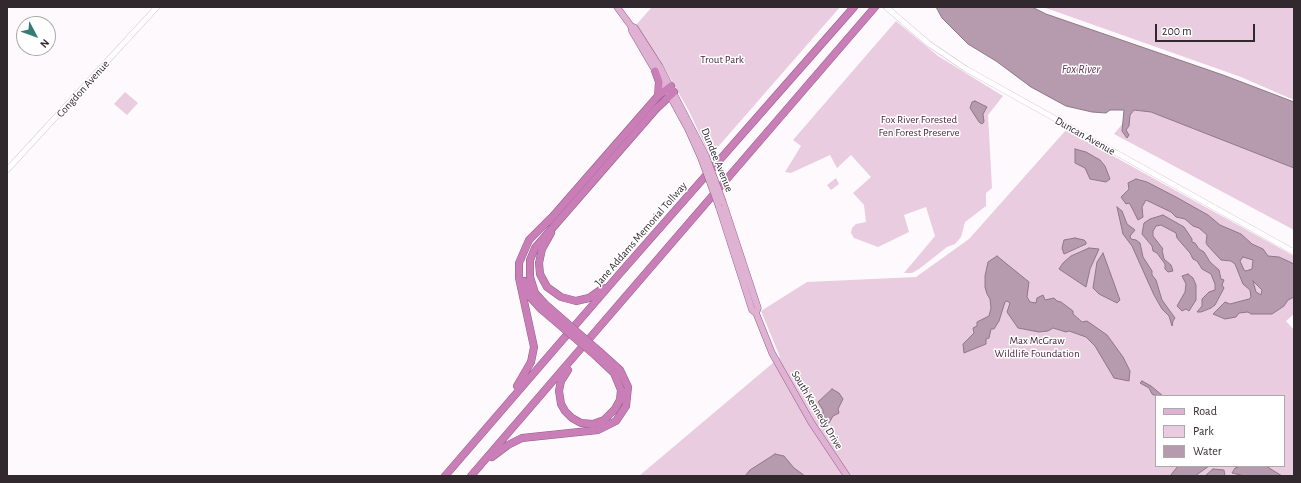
<!DOCTYPE html>
<style>
body{margin:0}
#map{position:relative;width:1301px;height:483px;overflow:hidden;background:#fdf9fc;font-family:"Alegreya Sans",sans-serif}
canvas{display:block}
.frame{position:absolute;inset:0;border:8px solid #31292e;pointer-events:none}
.legend{position:absolute;left:1155px;top:395px;width:130px;height:72px;box-sizing:border-box;background:#fff;border:1px solid #ada9ab;margin:0;padding:5px 7px;list-style:none;font-size:12px;color:#31292e}
.legend li{display:flex;align-items:center;gap:8px;height:20px}
.legend b{width:20px;border:1px solid #ada9ab}
.north{position:absolute;left:16px;top:16px;width:40px;height:40px;box-sizing:border-box;background:#fff;border:1px solid #ada9ab;border-radius:50%;rotate:131deg;font-size:11px;font-weight:700;line-height:16px;text-align:center;color:#31292e}
.north::after{content:'';display:block;margin:auto;width:14px;height:18px;background:#357c75;clip-path:polygon(50% 0,100% 100%,50% 72%,0 100%)}
.scale{position:absolute;left:1155px;top:24px;width:100px;height:18px;box-sizing:border-box;border:2px solid #31292e;border-top:0;padding-left:5px;font-size:12px;line-height:14px;white-space:nowrap;color:#31292e;-webkit-text-stroke:3px #fff;paint-order:stroke}
</style>
<div id="map">
<canvas width="1301" height="483"></canvas>
<div class="frame"></div>
<ul class="legend">
<li><b style="height:5px;background:#dfb2d4"></b>Road</li>
<li><b style="height:11px;background:#e9cce0"></b>Park</li>
<li><b style="height:11px;background:#b69aae"></b>Water</li>
</ul>
<div class="north">N</div>
<div class="scale">200 m</div>
</div>
<script>
const context = document.querySelector('canvas').getContext('2d');
context.lineJoin = 'round';
function fill(path, color) { context.fillStyle = color; context.fill(path, 'evenodd'); }
const shape = rows => new Path2D(rows.map(r => 'M' + r).join(''));
function stroke(path, color, width, dash) { context.strokeStyle = color; context.lineWidth = width; context.lineCap = dash ? 'butt' : 'round'; context.setLineDash(dash || []); context.stroke(path); }
function drawText(font, color, halo, rows, align = 'center') {
  context.font = font + ' "Alegreya Sans",sans-serif'; context.lineWidth = 3; context.setLineDash([]); context.textBaseline = 'middle'; context.strokeStyle = halo; context.fillStyle = color; for (const [text, x, y, turn = 0] of rows) {
    context.save(); context.translate(x, y); context.rotate((+turn || 0) * Math.PI / 180); context.textAlign = isNaN(turn) ? turn : align; if (halo) context.strokeText(text, 0, 0); context.fillText(text, 0, 0); context.restore();
  }
}
const green = shape([
 [652,7,840,7,710,156,689,111,660,60,635,26],
 [1043,7,1294,7,1294,100,1241,77],
 [896,21,938,56,1003,96,988,115,992,188,986,193,986,206,965,222,961,237,955,244,947,247,919,269,912,273,904,273,935,236,926,207,904,215,909,232,878,247,854,238,851,233,852,228,856,224,866,222,864,205,853,193,871,177,851,155,837,168,830,155,791,173,785,172,801,146,793,140],
 [125,92,138,103,127,115,114,104],
 [1134,110,1151,112,1294,168,1294,230,1114,134],
 [1066,130,1294,256,1294,314,1286,321,1294,330,1294,476,639,476,780,357,761,311,807,282,916,277,969,239],
 [1156,396,1284,396,1284,466,1156,466],
 [836,178,839,184,831,190,827,185]
]);
const water = shape([
 [936,7,1032,7,1046,14,1223,75,1294,102,1294,168,1151,112,1134,110,1130,115,1129,126,1126,130,1129,135,1127,138,1122,131,1124,110,1110,110,1106,113,1092,112,1066,106,1031,87,996,61,968,44,942,18,936,7],
 [975,101,987,107,983,114,984,122,982,124,979,122,970,108,972,102,975,101],
 [1075,149,1086,152,1100,160,1105,166,1110,179,1106,182,1090,179,1085,168,1075,163,1075,149],
 [1136,179,1147,182,1176,197,1208,215,1220,225,1241,234,1252,244,1263,249,1268,256,1279,257,1292,263,1294,265,1294,297,1288,300,1284,306,1272,314,1251,314,1248,312,1239,313,1236,317,1225,319,1213,314,1225,302,1230,304,1249,299,1251,297,1250,290,1243,284,1235,264,1231,261,1221,260,1208,246,1206,243,1207,235,1199,228,1193,226,1185,219,1176,217,1171,212,1146,200,1142,207,1143,217,1138,220,1131,206,1129,203,1126,204,1121,197,1129,189,1128,183,1136,179],
 [1243,257,1253,260,1252,269,1246,271,1244,270,1240,261,1243,257],
 [1253,281,1262,290,1261,295,1256,292,1253,281],
 [1117,207,1122,211,1127,224,1135,230,1130,236,1131,239,1136,240,1140,243,1143,257,1152,271,1152,275,1156,280,1162,300,1175,318,1173,321,1172,326,1169,316,1162,309,1154,295,1132,246,1123,234,1117,207],
 [1163,215,1184,227,1192,239,1192,242,1195,243,1199,249,1204,252,1210,262,1219,270,1221,279,1224,280,1222,285,1224,288,1215,305,1211,308,1201,312,1197,312,1202,306,1202,299,1209,292,1215,290,1215,284,1211,274,1202,269,1197,261,1193,259,1190,253,1177,238,1176,233,1161,225,1156,226,1153,231,1153,236,1163,249,1162,250,1164,259,1171,265,1173,271,1168,272,1165,269,1165,264,1157,253,1153,251,1152,246,1142,234,1144,223,1150,219,1163,215],
 [1075,238,1084,240,1086,242,1086,244,1064,254,1062,248,1064,240,1075,238],
 [1089,248,1099,249,1090,269,1086,287,1059,269,1063,263,1071,256,1089,248],
 [1103,253,1120,300,1117,303,1099,294,1093,288,1097,262,1103,253],
 [997,256,1029,282,1027,297,1030,302,1036,303,1037,298,1043,295,1045,300,1054,298,1057,301,1061,302,1073,311,1073,314,1082,322,1087,321,1107,335,1123,357,1130,371,1129,381,1114,378,1095,346,1086,337,1069,331,1066,332,1053,328,1048,331,1039,332,1018,328,1007,312,1010,303,1007,301,1005,302,999,321,994,329,991,329,989,338,986,339,986,344,964,353,963,344,974,333,973,328,977,326,977,322,989,316,991,308,990,299,987,294,985,287,985,276,988,262,997,256],
 [1188,274,1193,278,1196,285,1196,300,1189,311,1186,309,1182,311,1177,306,1185,292,1186,284,1182,276,1188,274],
 [1142,381,1151,386,1163,396,1156,396,1152,394,1149,388,1140,383,1142,381],
 [832,389,839,393,843,399,838,409,839,413,833,416,829,423,823,419,823,410,818,402,832,389],
 [775,454,784,456,794,468,805,476,745,476,750,470,775,454],
 [1178,466,1209,466,1195,476,1170,476,1178,466],
 [1241,466,1266,466,1282,476,1245,476,1232,473,1235,468,1241,466],
 [1213,469,1224,470,1225,476,1205,476,1213,469]
]);
const minor = shape([
 [886,7,929,44,966,69,1294,252],
 [7,170,157,7]
]);
const major = shape([
 [617,7,631,26,632,31,670,96,688,129,701,158],
 [631,26,635,28,660,67,706,156],
 [723,202,758,308,756,313],
 [719,207,752,310,756,313,772,353,811,422,847,476]
]);
const highway = shape([
 [655,71,659,82,658,96],
 [548,222,658,96,671,86],
 [551,233,542,249,539,263,540,274,547,287,561,297,576,301,589,298,603,288],
 [524,281,530,297,541,309],
 [545,304,535,293,530,277,530,260,535,248,656,109,674,92],
 [568,370,561,381,559,391,561,404,565,411,572,418,581,423,593,424,604,420,615,409,620,400,621,390,614,373,596,356],
 [517,386,531,362,534,347,519,278,519,263,529,240,550,219],
 [492,457,508,445,522,438,598,430,616,421,626,406,628,387,620,370,600,352],
 [445,476,622,271,854,7],
 [471,476,875,7]
]);
const majorBridge = shape([
 [706,156,723,202],
 [701,158,719,207]
]);
const highwayBridge = shape([
 [545,304,600,352],
 [541,309,596,356]
]);
const parkNames = [
 ["Trout Park",722,60],
 ["Fox River Forested",919,120],
 ["Fen Forest Preserve",919,133],
 ["Max McGraw",1037,341],
 ["Wildlife Foundation",1037,354]
];
const streetNames = [
 ["Congdon Avenue",83,89,-48],
 ["Duncan Avenue",1085,136,29],
 ["Dundee Avenue",717,160,68],
 ["Jane Addams Memorial Tollway",641,234,-49],
 ["South Kennedy Drive",817,410,59]
];
const waterNames = [
 ["Fox River",1081,69]
];
fill(green, '#e9cce0');
fill(water, '#b69aae');
stroke(water, '#8e7888', 1);
stroke(minor, '#d3bfcd', 6);
stroke(major, '#946087', 7);
stroke(highway, '#946087', 8);
stroke(minor, '#fff', 5);
stroke(major, '#dfb2d4', 6);
stroke(highway, '#ca7eb7', 7);
stroke(majorBridge, '#946087', 7, []);
stroke(highwayBridge, '#946087', 8, []);
stroke(majorBridge, '#dfb2d4', 6);
stroke(highwayBridge, '#ca7eb7', 7);
drawText('11px', '#4b2542', '#fff', parkNames);
drawText('11px', '#31292e', '#fff', streetNames);
drawText('italic 12px', '#5e3554', '#fff', waterNames);
</script>
